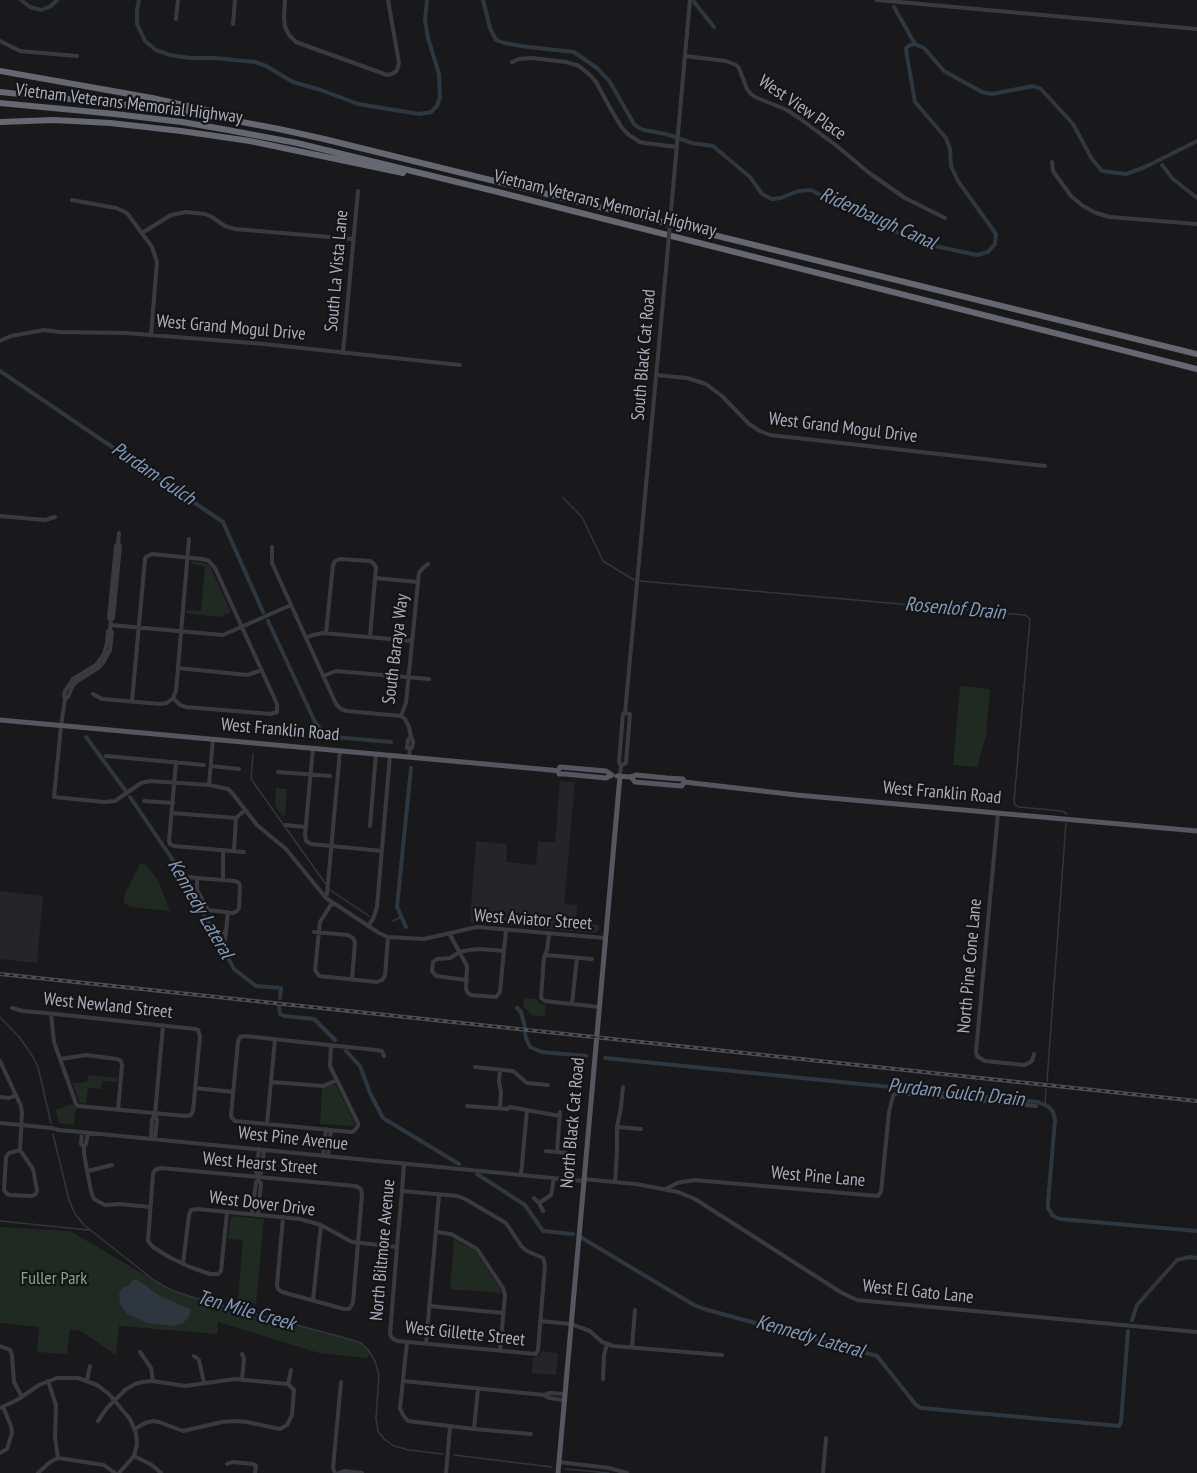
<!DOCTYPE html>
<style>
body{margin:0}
canvas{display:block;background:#19181b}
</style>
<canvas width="1197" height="1473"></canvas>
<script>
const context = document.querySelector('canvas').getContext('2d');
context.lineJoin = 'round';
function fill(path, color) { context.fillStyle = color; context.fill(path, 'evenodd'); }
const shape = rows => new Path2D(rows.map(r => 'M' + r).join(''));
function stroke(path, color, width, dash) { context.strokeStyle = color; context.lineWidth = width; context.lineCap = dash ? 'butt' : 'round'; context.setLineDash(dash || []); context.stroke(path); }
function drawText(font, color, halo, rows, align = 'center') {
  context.font = font + ' "PT Sans Narrow",sans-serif'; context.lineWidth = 4.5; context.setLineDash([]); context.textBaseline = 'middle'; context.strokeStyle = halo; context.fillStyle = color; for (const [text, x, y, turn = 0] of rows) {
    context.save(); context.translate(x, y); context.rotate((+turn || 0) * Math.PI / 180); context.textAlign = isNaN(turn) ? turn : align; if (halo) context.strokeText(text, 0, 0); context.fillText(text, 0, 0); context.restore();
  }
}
const built = shape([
 [560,781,575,782,564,904,577,905,576,923,599,925,599,930,596,933,567,931,470,922,476,841,507,844,506,862,536,865,538,841,555,843],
 [0,891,43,896,37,963,0,959],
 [542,1351,558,1353,556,1375,532,1373,533,1358,539,1356]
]);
const green = shape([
 [192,561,204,563,210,566,231,612,220,617,186,613,186,610,201,611,205,566,190,564],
 [960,686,990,689,986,736,977,767,953,765],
 [276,788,287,789,285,816,282,816,275,805],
 [144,863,158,880,170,911,131,907,124,903,124,896,140,864],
 [524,998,537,999,539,1002,546,1005,545,1017,530,1015,530,1013,523,1006],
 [88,1075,118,1078,117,1082,102,1081,101,1089,88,1088,86,1104,81,1103,79,1101,72,1083,87,1082],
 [333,1084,336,1086,355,1123,354,1126,320,1124,322,1088],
 [72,1104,77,1109,75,1112,74,1125,59,1123,56,1110],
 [232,1216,264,1219,256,1304,238,1299,243,1240,228,1239,230,1219],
 [0,1227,70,1231,172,1291,340,1336,362,1343,372,1353,366,1358,319,1353,218,1322,217,1334,119,1326,116,1355,81,1331,70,1330,67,1354,37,1352,39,1327,0,1323],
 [454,1239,475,1251,500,1288,501,1293,450,1289]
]);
const water = shape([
 [134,1279,138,1280,160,1296,190,1309,191,1311,188,1318,182,1324,175,1326,147,1323,127,1314,120,1304,119,1295,121,1289,128,1286]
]);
const stream = shape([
 [563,498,582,517,603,561,634,580],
 [640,581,1025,615,1030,619,1014,802,1015,805,1019,807,1062,811,1067,814],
 [253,754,251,779,325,883],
 [330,890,369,916],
 [393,921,401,917],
 [0,1017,20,1038,33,1057,38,1067,51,1123],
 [1047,1081,1066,823],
 [1045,1104,1046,1089],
 [53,1134,69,1200,75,1214,84,1225,155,1281,171,1290,195,1298,349,1339,361,1343,368,1350,375,1361,379,1375,376,1419,378,1431,384,1439,394,1446,409,1450,443,1454],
 [0,1221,89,1230],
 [454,1455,552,1467],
 [565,1469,609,1473]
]);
const canal = shape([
 [21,0,30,7,41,10,51,6,57,0],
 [139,0,137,10,137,24,145,41,156,50,170,55,190,58,214,58,255,62,266,66,293,82,321,90,358,104,419,114,431,112,437,106,440,97,439,74,428,38,425,20,427,0],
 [483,0,490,28,496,40,504,43,528,47,574,52,597,68,610,82,634,124,639,128,644,130,666,134,692,143,713,146,750,177,762,194,772,199,781,198,798,191,811,190,844,208,921,243,977,255,988,252,995,244,996,234,958,181,951,166,950,149,946,138,915,102,907,56,906,48,910,45,915,44,924,48,944,71,982,92,992,94,1033,86,1041,89,1073,124,1092,159,1102,171,1126,174,1145,167,1197,141],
 [694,2,714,27],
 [894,7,915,44],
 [1162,165,1173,179,1197,198],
 [0,371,223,522,263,612],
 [268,621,315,722,324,733,334,737,391,742],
 [86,737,125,790],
 [130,797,181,872,234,969,256,986,281,988,280,998],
 [406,927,397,907,411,768],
 [279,1007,280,1014,284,1016,314,1019,335,1040],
 [517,1008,521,1012,525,1027],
 [525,1033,526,1038,530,1047,542,1052,586,1056],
 [346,1051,360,1066,370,1093,383,1118,459,1164],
 [605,1058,1038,1102,1049,1107,1053,1112,1055,1120,1048,1202,1048,1208,1053,1216,1060,1219,1197,1231],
 [477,1174,525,1205,543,1231,573,1234],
 [582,1238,694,1305,704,1309,877,1356,916,1405,921,1408,1119,1426,1121,1422,1128,1331],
 [1132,1320,1137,1305,1177,1260,1190,1257,1197,1258]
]);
const minor = shape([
 [285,0,284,17,285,27,289,35,296,42,387,75,394,73,397,70,399,63,388,0],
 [877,0,1197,29],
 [176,19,178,0],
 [233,24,235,0],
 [0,41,20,51,77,56],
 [685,56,726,61,736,65,739,68,747,89,751,94,755,97,787,110,799,118,837,146,868,172,905,198,945,218],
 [512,62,519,59,532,58,566,62,579,66,591,76,596,82,609,106,622,128,629,135,640,142,645,143,677,147],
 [1052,162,1053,171,1071,196,1083,206,1096,213,1110,217,1197,224],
 [72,200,116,208,127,213,152,247,157,262,151,335],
 [671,211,690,0],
 [142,233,171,215,186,212,205,214,212,217,225,226,235,229,353,239],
 [0,341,11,336,44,330,60,332,126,333,264,344,460,365],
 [343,353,358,191],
 [656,375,687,378,706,384,722,396,749,424,760,431,770,435,1045,466],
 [0,516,45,520,55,517],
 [118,543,119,533],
 [272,547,272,563,336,704,341,709,347,711,401,716],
 [375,578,418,582],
 [111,625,223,635,291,605],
 [110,631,108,631,107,643,104,654,96,665,73,679,65,691,64,696,65,699,68,697,72,687,76,682,98,668,103,663,110,650,112,632,110,631,111,620,113,618,120,546,118,543,116,546,109,618,111,620],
 [326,633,333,565,335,561,340,559,370,561,373,563,376,567,370,637],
 [306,638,313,635,323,633,412,641],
 [178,668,247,675,262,670],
 [323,676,336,671,429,679],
 [93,694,102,699,161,704,167,703,173,698,180,705,186,707,271,714,277,712,277,704,215,568,209,561,202,559,152,554,146,557,145,559,132,701],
 [173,698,176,691,189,539],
 [65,699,61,726,54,797,104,802,115,801,141,783,150,781,209,785,228,789,233,794,257,825,286,849,326,898,379,933,388,937,424,939,477,927,605,938],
 [625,713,668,247],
 [411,737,409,727,405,719,401,716,406,703,418,582,419,573,423,568,428,564],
 [313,748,305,835,306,841,311,844,382,851],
 [106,756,204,765],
 [409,757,410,748,412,748,413,741,411,737,408,740,407,748,410,748],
 [176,762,169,841,170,844,174,846,244,852],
 [211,766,239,769],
 [278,772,330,776],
 [620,776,621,766,619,762,623,714,625,713,630,714,626,763,621,766],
 [209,785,213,739],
 [144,801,173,803],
 [172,813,236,818],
 [998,813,976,1052,977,1056,985,1061,1025,1065,1032,1061,1034,1054],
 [285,825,306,827],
 [370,826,376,754],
 [234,851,236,818,245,810],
 [188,877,197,878,235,881,239,883,240,887,239,908,237,911,233,913,208,910,197,890,197,878],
 [223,880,223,850],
 [327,894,340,751],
 [332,903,320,922,315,970,319,976,377,982,382,980,385,976,388,937],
 [368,926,373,919,377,907,390,755],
 [217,932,226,932],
 [314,932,348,935,353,938,355,942,352,980],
 [449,933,467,966,466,989,468,993,471,995,496,997,500,992,506,930],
 [549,934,547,950,544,957,541,998,545,1001,599,1007],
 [225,941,228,912],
 [546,955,592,959],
 [467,980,436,976,432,971,433,962,437,959,450,958,460,952,469,950,480,949,504,951],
 [572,1004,577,958],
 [12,1008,23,1011,46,1013,195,1029,198,1030,200,1036,193,1111,191,1115,186,1116,78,1106,76,1104,54,1042,51,1014],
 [331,1045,330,1066,358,1123,358,1126,354,1131,351,1132,235,1121,232,1118,231,1115,238,1042,240,1037,245,1036,376,1050,382,1051,384,1056],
 [60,1059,86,1055,117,1059,121,1061,122,1065,118,1110],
 [0,1061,21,1106,22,1113,20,1150,33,1169,37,1190,36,1194,32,1196,10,1195,7,1194,4,1190,6,1157,9,1153,20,1150],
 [475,1067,513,1071,527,1083,548,1085],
 [500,1070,499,1082,501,1092,500,1108],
 [271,1082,323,1086,337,1080],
 [195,1088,233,1092],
 [0,1097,9,1098,16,1095],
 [467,1106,507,1109,510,1107,560,1116],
 [155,1114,157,1120,155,1139],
 [0,1123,52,1128,59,1130,583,1181],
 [267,1124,275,1039],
 [617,1127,641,1129],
 [82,1132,81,1144,84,1147,86,1144,88,1133],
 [151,1138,152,1120,155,1114,163,1025],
 [84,1147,84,1154,91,1191,94,1199,105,1205,120,1204,150,1207],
 [546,1151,567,1153],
 [557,1152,560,1112],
 [323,1155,326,1129],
 [328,1156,331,1130],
 [88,1171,112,1165],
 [259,1174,261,1173,264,1150],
 [521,1175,527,1110],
 [583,1179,636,1184,678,1192,695,1199,842,1293,857,1300,1197,1332],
 [615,1182,617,1152,617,1127,621,1107,623,1087],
 [666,1189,677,1183,694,1180,878,1196,881,1192,889,1112,893,1096,895,1094,899,1093,1036,1106],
 [402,1191,457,1196,465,1199,506,1223,522,1247,527,1251,543,1258,545,1265,538,1350,536,1354,397,1341,392,1338,390,1334,397,1247,402,1191,404,1163],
 [534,1198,539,1203,543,1211],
 [539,1203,551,1195,554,1178],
 [227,1212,221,1271,218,1274,210,1274,190,1267,169,1257,153,1247,148,1241,153,1174,155,1170,161,1168,356,1186,361,1189,362,1194,353,1303,349,1309,344,1309,282,1292,278,1289,277,1285,283,1217],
 [252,1214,256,1182,258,1181],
 [258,1215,261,1183,258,1181,259,1174,256,1172,259,1149],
 [436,1232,451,1234,477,1249,503,1288,505,1295,500,1351],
 [183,1264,189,1215,191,1210,197,1209,300,1219,321,1225,352,1242,397,1247],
 [313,1300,321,1225],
 [429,1306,503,1313],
 [540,1321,571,1324,590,1331,602,1342,613,1346,722,1355],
 [407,1342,400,1408,403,1415,408,1421,474,1429,531,1434],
 [426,1344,439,1195],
 [0,1346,10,1350,12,1355,14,1382,22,1397],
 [632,1347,635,1310],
 [140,1352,151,1368,153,1381],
 [194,1356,199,1360,204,1383],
 [242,1379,244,1359,242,1354],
 [603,1379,604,1355,607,1344],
 [87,1380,90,1366],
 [48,1381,56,1405,55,1437,58,1458],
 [403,1381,544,1395],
 [288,1384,291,1370],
 [564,1400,549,1398,544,1395,549,1393,565,1394],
 [0,1408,17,1400,39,1385,57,1378,78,1378,97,1385,109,1394,130,1419,136,1433,137,1444,134,1456,119,1473],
 [98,1421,107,1408,125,1390,135,1384,142,1382,153,1381,185,1386,235,1379,288,1384],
 [135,1429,145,1423,153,1421,159,1422,183,1431,222,1422,236,1421,247,1422,280,1429,287,1425,292,1415,294,1390,288,1384],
 [474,1429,478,1389],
 [0,1453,7,1449,12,1433,11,1426,3,1407],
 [134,1456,152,1465,161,1473],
 [559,1462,609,1468,627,1473],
 [227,1464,232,1462,253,1464,256,1466,255,1473],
 [38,1473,50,1462,58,1458,104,1465,115,1473],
 [335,1473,333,1468,341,1382],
 [339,1473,344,1471,362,1473],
 [446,1473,450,1427],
 [823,1473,826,1438]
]);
const major = shape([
 [0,720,551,770,558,771,559,774,565,774,606,778,612,775,606,771,560,767,558,771],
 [617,776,631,777,636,775,667,778,683,779,684,782,682,786,635,782,631,777],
 [684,782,797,795,1197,831],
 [558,1473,620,776]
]);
const highway = shape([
 [0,71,152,98,211,111,224,115],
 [0,92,118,104,188,112,279,129,324,139,1197,354],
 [0,103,115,114,182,122,228,130,297,143,498,192,1197,369],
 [0,122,54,120,110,123,181,131,250,141,403,173]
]);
const rail = shape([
 [0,974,1197,1101]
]);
const minorBridge = shape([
 [668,247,671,211]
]);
const streetNames = [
 ["Vietnam Veterans Memorial Highway",129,104,7],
 ["West View Place",802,108,34],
 ["Vietnam Veterans Memorial Highway",605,204,14],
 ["South La Vista Lane",337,271,-85],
 ["West Grand Mogul Drive",231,328,5],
 ["South Black Cat Road",644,355,-85],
 ["West Grand Mogul Drive",843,428,7],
 ["South Baraya Way",396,649,-83],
 ["West Franklin Road",280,730,5],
 ["West Franklin Road",942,793,5],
 ["West Aviator Street",533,920,4],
 ["North Pine Cone Lane",970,966,-85],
 ["West Newland Street",108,1006,6],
 ["North Black Cat Road",573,1123,-85],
 ["West Pine Avenue",293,1139,6],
 ["West Hearst Street",260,1164,5],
 ["West Pine Lane",818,1177,5],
 ["West Dover Drive",262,1204,7],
 ["North Biltmore Avenue",383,1250,-85],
 ["West El Gato Lane",918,1292,6],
 ["West Gillette Street",465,1334,6]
];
const parkNames = [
 ["Fuller Park",54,1279]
];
const waterNames = [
 ["Ridenbaugh Canal",878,219,24],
 ["Purdam Gulch",153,474,34],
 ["Rosenlof Drain",955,609,5],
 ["Kennedy Lateral",200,909,60],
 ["Purdam Gulch Drain",956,1093,6],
 ["Ten Mile Creek",246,1311,16],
 ["Kennedy Lateral",810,1337,16]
];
fill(built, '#252428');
fill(green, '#202922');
fill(water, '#2e363f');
stroke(stream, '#2e363f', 1.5);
stroke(canal, '#2e363f', 4);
stroke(minor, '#393a40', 4);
stroke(major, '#55565f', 5);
stroke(highway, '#656771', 6);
stroke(rail, '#4c4d55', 4);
stroke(rail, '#141316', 1.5, [4.5]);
stroke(minorBridge, '#393a40', 4);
drawText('18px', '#aaaebb', '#141316', streetNames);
drawText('18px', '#81a687', '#141316', parkNames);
drawText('italic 20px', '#8198b6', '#141316', waterNames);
</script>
